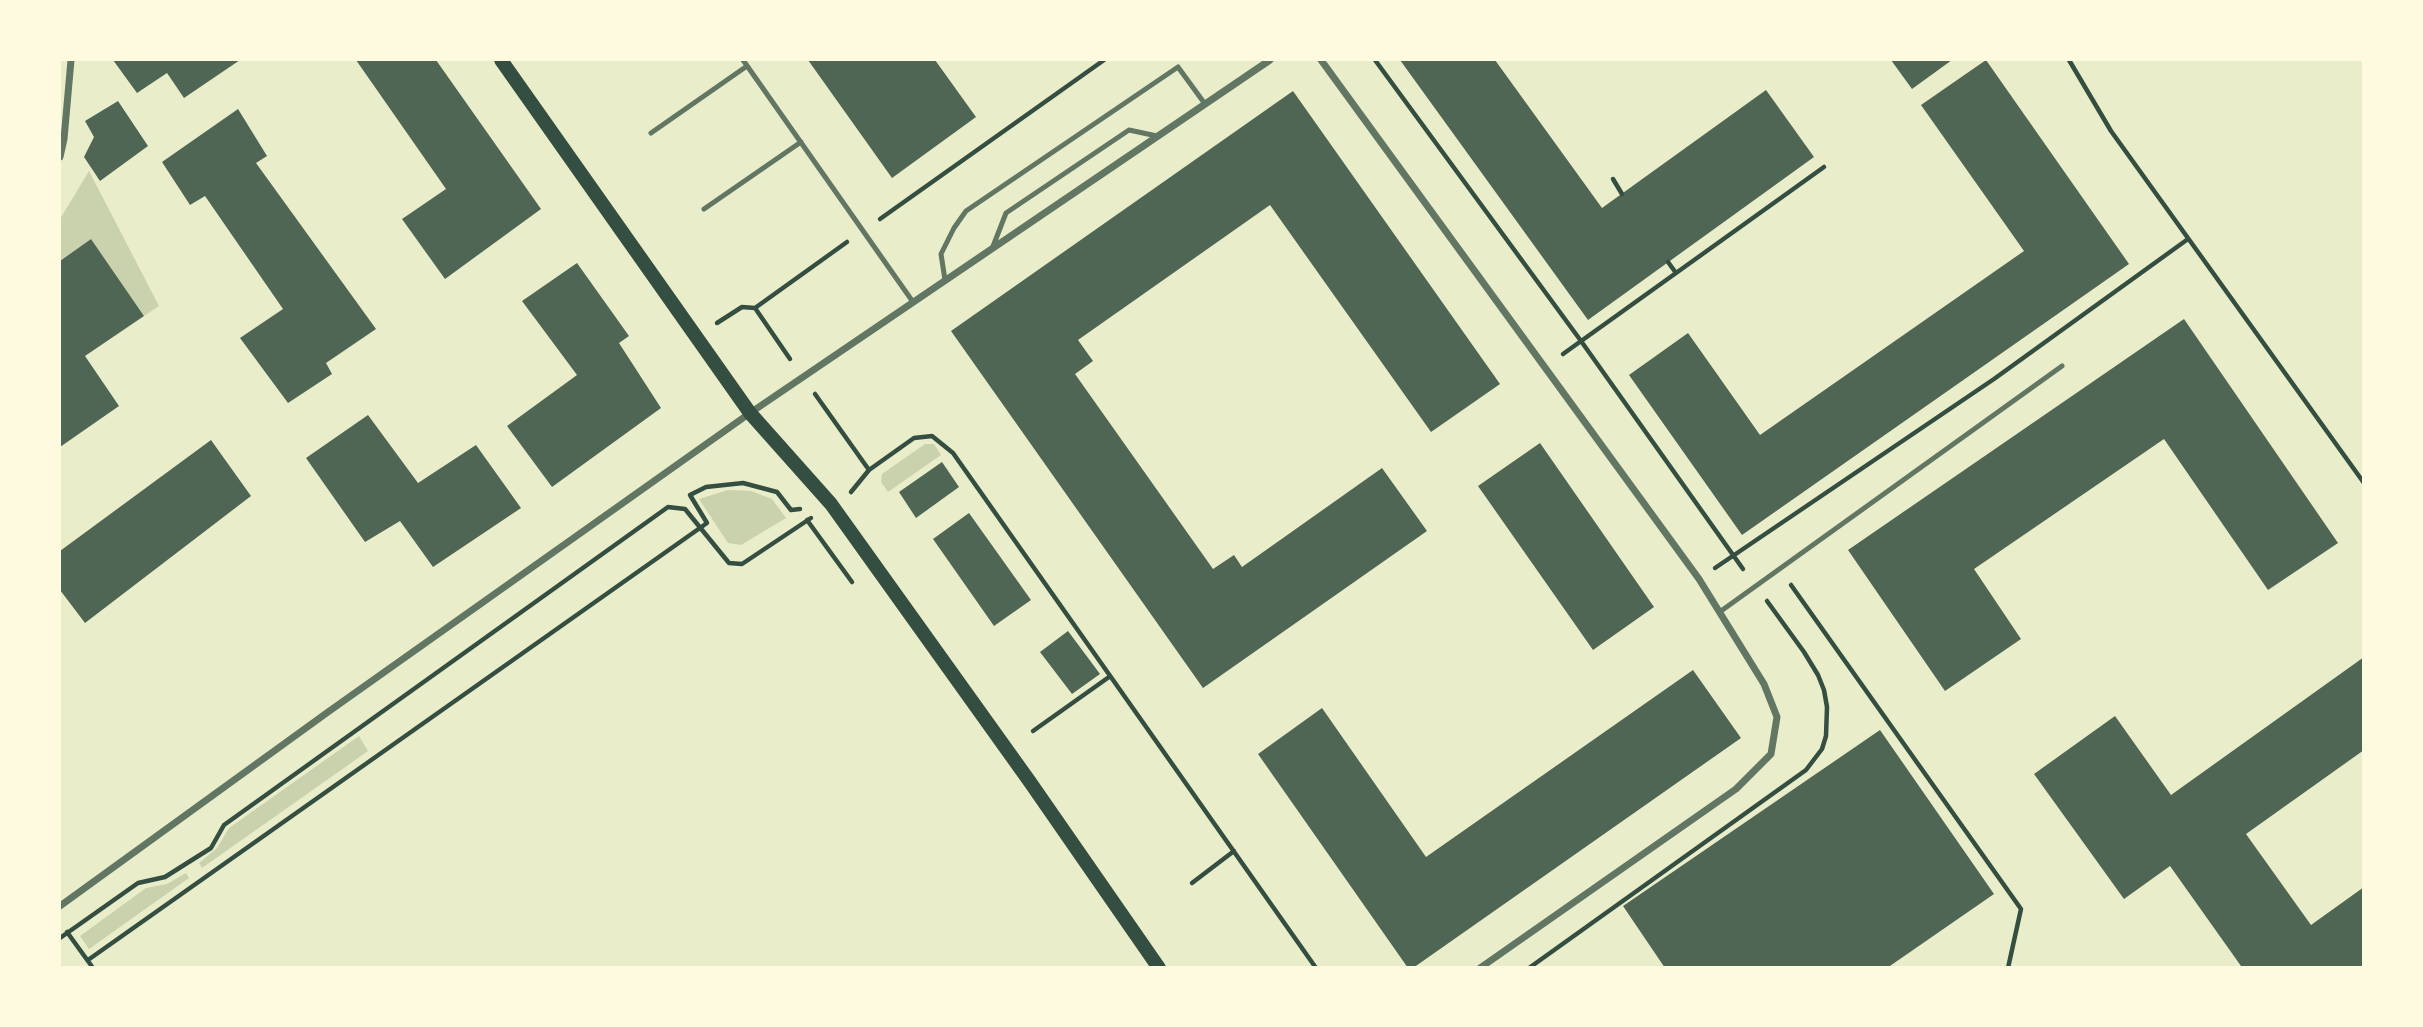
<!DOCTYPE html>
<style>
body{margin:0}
#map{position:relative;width:2423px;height:1027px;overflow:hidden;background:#e9edc9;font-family:"DejaVu Sans",sans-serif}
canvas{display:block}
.frame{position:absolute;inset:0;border:61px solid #fefae0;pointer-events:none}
</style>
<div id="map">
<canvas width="2423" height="1027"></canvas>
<div class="frame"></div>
</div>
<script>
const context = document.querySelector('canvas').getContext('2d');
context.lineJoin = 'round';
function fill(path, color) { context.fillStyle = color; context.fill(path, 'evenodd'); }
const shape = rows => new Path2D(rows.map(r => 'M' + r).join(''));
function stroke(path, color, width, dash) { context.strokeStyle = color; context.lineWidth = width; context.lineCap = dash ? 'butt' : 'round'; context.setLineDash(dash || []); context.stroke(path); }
const green = shape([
 [89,171,159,306,144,316,91,239,60,261,60,219],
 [925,444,934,444,941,455,888,492,881,482,882,474],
 [728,490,751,491,772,499,786,518,741,545,728,543,699,499],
 [359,736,368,751,202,868,199,863,217,848,229,828],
 [186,873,189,878,89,949,80,936,146,888,167,884]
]);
const building = shape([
 [113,60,240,60,184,98,167,73,137,93],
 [356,60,436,60,541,209,445,279,402,219,446,189],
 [808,60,935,60,976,117,892,178],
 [1400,60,1495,60,1602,208,1766,90,1814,157,1588,320],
 [1891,60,1952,60,1912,89],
 [1986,60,2129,264,1742,535,1629,375,1688,333,1760,435,2024,251,1921,105],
 [1293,91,1500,384,1431,432,1270,205,1078,340,1093,361,1075,374,1213,569,1234,555,1242,567,1382,468,1427,531,1203,688,951,331],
 [118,101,148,146,100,181,84,157,94,137,85,121],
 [238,109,267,156,256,163,376,329,326,363,332,374,288,403,240,338,283,309,205,196,190,205,162,162],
 [91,239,144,316,85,356,119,406,60,447,60,261],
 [577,263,629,336,619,343,661,408,552,487,507,426,577,375,522,301],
 [2184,319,2338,543,2268,590,2164,439,1974,569,2021,639,1945,691,1848,550],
 [368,415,418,483,476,445,521,508,433,567,400,521,365,542,306,458],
 [211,440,251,496,85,623,60,590,60,551],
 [1540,443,1654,607,1593,650,1478,486],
 [942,462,959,487,916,518,899,492],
 [969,513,1031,600,994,626,933,539],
 [1068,631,1100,674,1072,694,1040,652],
 [2364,657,2364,750,2246,834,2311,925,2364,887,2364,968,2239,968,2241,966,2170,866,2124,899,2034,774,2115,716,2171,795],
 [1693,670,1741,738,1413,968,1408,968,1258,754,1322,708,1426,857],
 [1880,730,1994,894,1887,968,1665,968,1623,906]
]);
const path = shape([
 [1375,60,1581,341,1743,569],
 [2069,60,2111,131,2364,483],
 [1613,179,1622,194],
 [880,219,1104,60],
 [1668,262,1676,273],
 [755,308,790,359],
 [717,323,742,307,755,308,847,242],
 [1563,354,1824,167],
 [815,394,869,470],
 [851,492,869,470,914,438,932,436,953,453,1316,968],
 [807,520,852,582],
 [1715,568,1994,379,2188,239],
 [1791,585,2021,909,2008,968],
 [1033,731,1109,677],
 [1192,883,1234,851],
 [67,932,93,968],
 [60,938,138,883,165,877,211,848,224,825,668,507,685,509,729,563,742,564,811,518],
 [88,960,707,523,690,495,706,487,743,483,777,492,791,510,800,509],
 [1529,968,1806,770,1822,749,1826,736,1827,707,1824,690,1818,675,1804,652,1767,601]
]);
const service = shape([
 [743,60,913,302],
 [651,133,747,66],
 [704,209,801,142],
 [992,249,1006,213,1129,130,1157,136],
 [945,280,941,254,954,228,966,211,1178,67,1205,104],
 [1721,611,2062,366]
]);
const minor = shape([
 [1321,60,1699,579,1764,684,1777,717,1771,754,1736,789,1480,968],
 [60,157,64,139,71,60],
 [60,906,328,712,750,413,1270,60]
]);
const secondary = shape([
 [501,60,750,413,831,504,1030,782,1159,968]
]);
fill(green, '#cad2ad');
fill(building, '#4f6655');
stroke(path, '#344e41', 4.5);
stroke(service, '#617663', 5);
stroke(minor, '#617663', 7);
stroke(secondary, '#344e41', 14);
</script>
